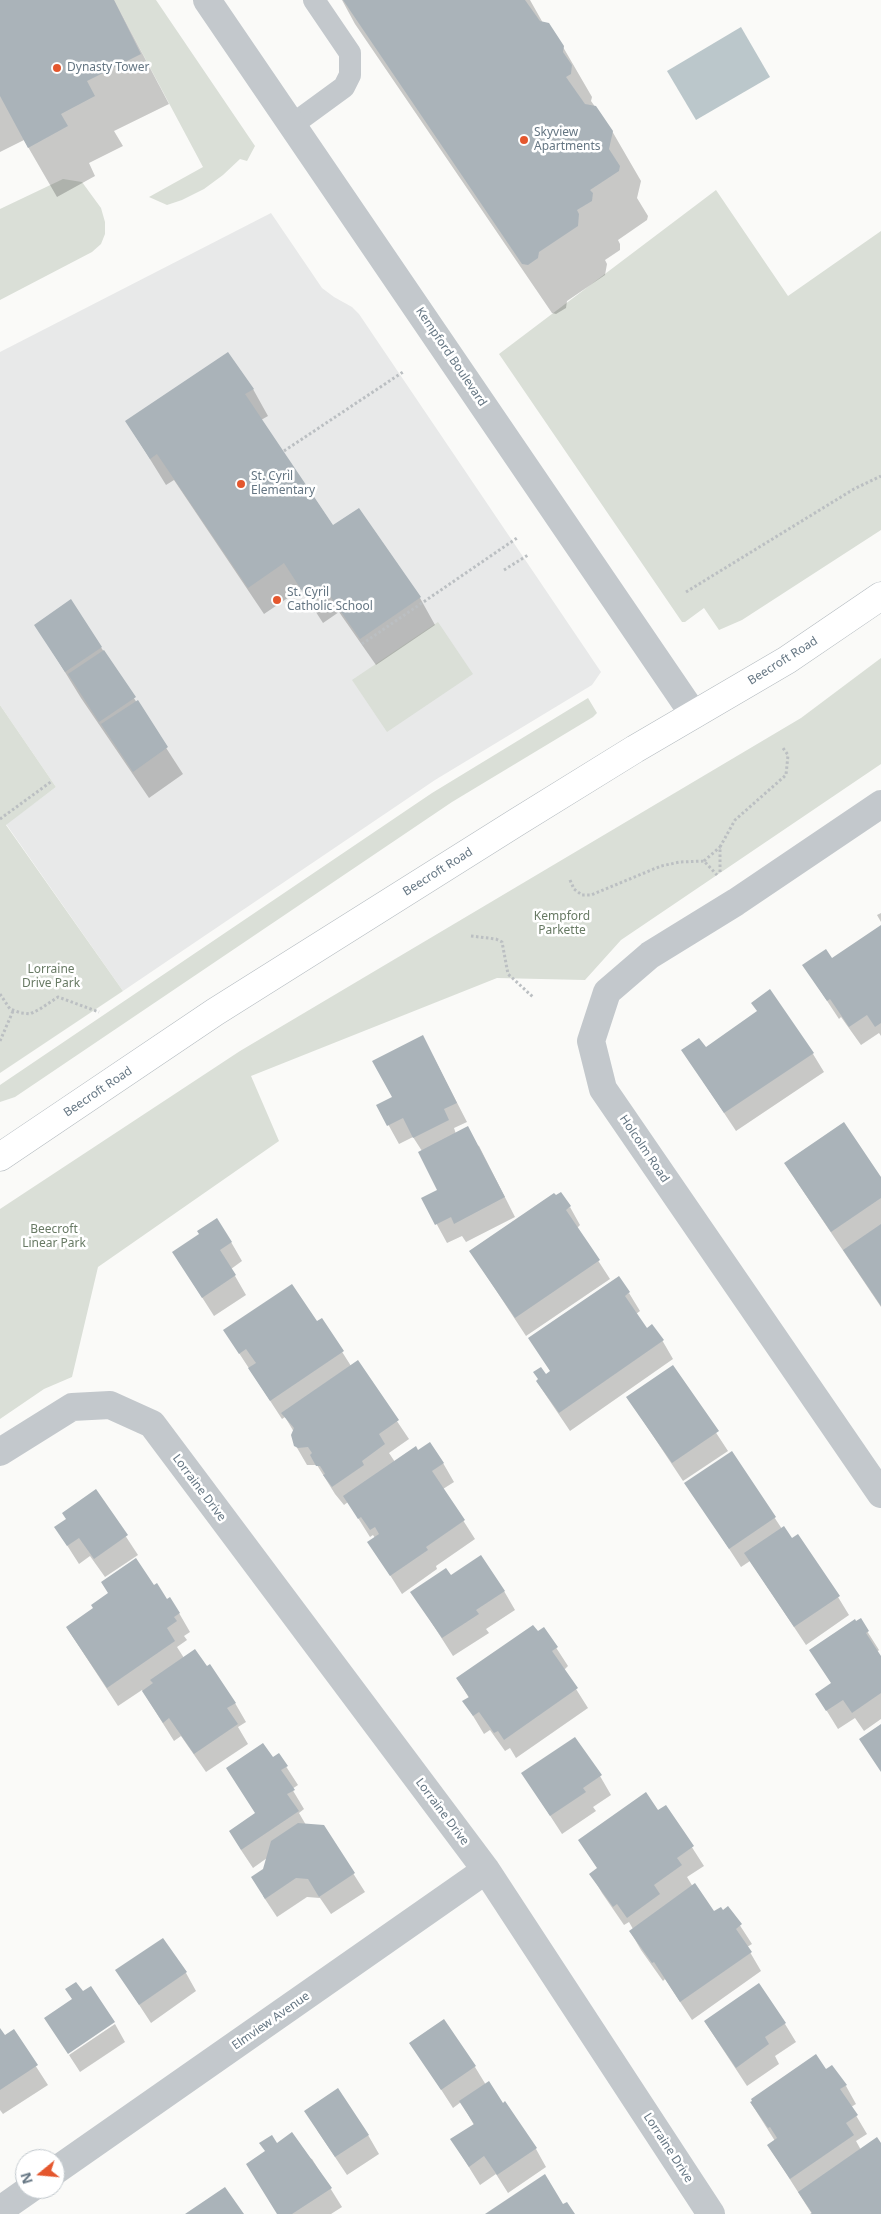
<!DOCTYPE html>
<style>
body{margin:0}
#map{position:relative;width:881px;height:2214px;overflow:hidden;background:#fafaf8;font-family:"Noto Sans",sans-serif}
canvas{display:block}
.north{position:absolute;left:15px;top:2149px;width:50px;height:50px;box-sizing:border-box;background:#fff;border:1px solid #c1c8cd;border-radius:50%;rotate:253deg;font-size:14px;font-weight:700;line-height:20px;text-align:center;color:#657683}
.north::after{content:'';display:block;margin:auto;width:18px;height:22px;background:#e4572e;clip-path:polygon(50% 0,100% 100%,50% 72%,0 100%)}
</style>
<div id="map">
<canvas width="881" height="2214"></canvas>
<div class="north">N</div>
</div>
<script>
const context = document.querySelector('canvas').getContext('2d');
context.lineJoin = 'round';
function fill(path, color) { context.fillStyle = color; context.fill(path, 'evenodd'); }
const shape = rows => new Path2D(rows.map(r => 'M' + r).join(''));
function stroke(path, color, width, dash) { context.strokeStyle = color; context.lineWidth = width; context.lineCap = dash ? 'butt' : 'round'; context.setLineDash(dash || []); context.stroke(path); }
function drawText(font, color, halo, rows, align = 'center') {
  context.font = font + ' "Noto Sans",sans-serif'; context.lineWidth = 5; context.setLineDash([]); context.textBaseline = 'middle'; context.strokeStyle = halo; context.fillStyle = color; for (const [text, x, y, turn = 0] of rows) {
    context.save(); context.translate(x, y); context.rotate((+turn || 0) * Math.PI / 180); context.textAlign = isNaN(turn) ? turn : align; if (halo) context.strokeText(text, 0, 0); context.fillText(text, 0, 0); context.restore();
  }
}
const built = shape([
 [271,213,322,288,334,297,352,307,359,314,601,672,592,685,435,780,123,991,6,824,56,787,0,705,0,352]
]);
const green = shape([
 [114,0,156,0,255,146,247,161,240,159,223,175,204,189,182,200,167,205,149,197,203,167],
 [63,179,82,182,101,208,105,222,105,234,101,244,92,252,0,300,0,209],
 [716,190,788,296,881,231,881,530,742,620,719,630,704,608,685,622,682,622,499,354],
 [438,622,473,674,387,732,352,680],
 [881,658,881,764,621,940,585,980,497,978,251,1076,279,1141,98,1267,72,1377,44,1389,0,1419,0,1209,240,1051,801,718],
 [588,698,597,713,593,717,452,802,15,1097,0,1102,0,1085,432,793],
 [0,705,56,787,6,825,123,991,0,1073]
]);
const water = shape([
 [741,27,770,77,696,120,667,71]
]);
const shadow = shape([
 [0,0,114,0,169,104,114,131,123,146,89,163,95,176,57,197,24,140,0,152],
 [342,0,530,0,543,23,563,47,592,97,591,101,612,131,641,181,637,198,648,216,647,220,618,240,620,244,620,250,605,260,607,264,605,275,567,301,566,308,556,314,552,313,355,24],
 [253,389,268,416,261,420,333,526,420,598,435,625,376,665,339,612,323,623,301,589,264,614,174,480,166,485,127,422],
 [71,601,183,774,149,798,81,698,36,625],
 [881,913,881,922,877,915],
 [881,927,881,1036,879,1033,861,1045,841,1017,839,1019,804,966,832,960],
 [758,1012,813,1054,824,1072,736,1131,683,1051,706,1048],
 [433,1056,467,1122,454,1128,456,1134,479,1146,515,1217,466,1242,462,1236,447,1243,423,1199,439,1190,422,1151,413,1137,399,1144,378,1106,393,1098],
 [786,1163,881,1179,881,1307,797,1182],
 [570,1207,580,1225,577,1228,610,1279,526,1336,471,1252],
 [231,1242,242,1261,231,1269,246,1295,214,1316,173,1252],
 [629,1293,640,1311,636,1314,647,1330,662,1340,673,1359,570,1431,537,1382,551,1372,530,1339],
 [322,1320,351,1366,357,1362,409,1439,389,1453,395,1462,417,1451,443,1463,454,1482,443,1489,475,1539,436,1566,437,1569,402,1594,369,1542,375,1538,373,1535,370,1537,348,1502,344,1505,335,1494,317,1465,307,1465,296,1446,294,1432,285,1417,282,1419,224,1330,317,1323],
 [673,1367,728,1451,683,1481,628,1398],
 [732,1453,782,1529,838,1597,849,1615,806,1645,750,1561,741,1567,686,1483],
 [96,1491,138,1555,105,1577,90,1556,79,1564,56,1528,67,1520],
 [450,1577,504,1591,515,1610,486,1629,489,1633,453,1656,412,1592],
 [153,1587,179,1613,190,1632,184,1636,187,1640,177,1647,184,1658,235,1703,246,1722,238,1727,248,1744,206,1772,181,1736,174,1741,142,1690,118,1706,67,1628],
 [860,1620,879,1650,877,1652,881,1658,881,1719,864,1731,855,1718,838,1729,817,1695,832,1684,811,1651],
 [544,1629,568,1666,564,1670,588,1708,516,1758,510,1748,505,1751,490,1730,484,1734,464,1701,469,1698,457,1678],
 [278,1754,298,1785,292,1789,304,1809,299,1813,306,1825,323,1826,365,1892,331,1914,320,1898,307,1897,277,1917,263,1896,264,1869,267,1858,253,1868,241,1850,256,1814,272,1759],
 [523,1774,600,1776,611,1795,593,1807,596,1811,562,1834],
 [666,1807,704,1866,687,1877,693,1887,714,1913,723,1912,728,1907,752,1944,747,1947,761,1971,692,2020,665,1979,663,1981,641,1950,630,1931,633,1929,629,1922,624,1925,602,1893,591,1874,598,1869,579,1840,658,1812],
 [117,1971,186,1973,196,1991,151,2023],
 [705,2022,785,2024,796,2042,775,2056,779,2064,747,2086],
 [115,2024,125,2042,80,2072,69,2055],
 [0,2030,5,2037,13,2031,48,2085,3,2114,0,2110],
 [411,2043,475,2067,486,2085,536,2149,546,2167,508,2193,496,2174,480,2185,452,2140,474,2125,461,2102,453,2108],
 [825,2071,846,2086,856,2104,851,2107,867,2134,856,2141,861,2150,881,2146,881,2214,812,2214,768,2145,775,2141,751,2103],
 [317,2130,368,2135,379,2154,347,2175],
 [277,2144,312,2159,342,2207,331,2214,277,2214]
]);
const building = shape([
 [0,0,114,0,141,54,87,81,95,96,61,114,68,126,28,148,0,96],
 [343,0,525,0,540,21,549,23,564,46,563,52,572,65,571,74,566,77,585,104,596,106,613,131,609,149,620,166,619,171,590,190,593,193,592,201,577,210,579,214,578,226,539,252,538,258,528,265,522,264],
 [228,352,254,389,245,394,333,525,359,508,421,597,360,639,323,586,306,597,284,563,248,588,157,454,150,459,125,421],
 [71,599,102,647,65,672,34,625],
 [104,650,136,697,99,722,68,674],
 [138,700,168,747,133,772,101,724],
 [881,925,881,1023,875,1027,867,1015,849,1027,830,999,827,1001,802,965,826,949,832,958],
 [770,989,814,1053,724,1113,681,1050,699,1038,706,1047,757,1011,751,1003],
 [423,1035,457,1103,444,1109,449,1120,413,1138,403,1118,387,1126,376,1105,392,1097,372,1061],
 [844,1122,881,1177,881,1198,831,1232,784,1163],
 [468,1126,505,1197,454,1224,451,1217,435,1225,421,1198,437,1190,418,1152],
 [561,1192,571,1206,566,1210,600,1260,515,1318,469,1251,554,1193,556,1195],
 [217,1218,232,1242,220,1250,236,1275,202,1298,172,1252,199,1234,197,1231],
 [881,1224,881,1306,843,1250],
 [619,1276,630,1292,625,1296,647,1328,652,1324,664,1340,559,1413,536,1381,538,1379,533,1372,541,1367,546,1374,550,1371,528,1338],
 [292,1284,317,1321,322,1318,344,1351,270,1401,248,1368,256,1363,246,1349,239,1354,223,1330],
 [358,1360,399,1420,379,1434,385,1444,362,1461,364,1465,332,1487,323,1475,325,1474,320,1466,316,1466,310,1455,312,1453,308,1447,298,1448,294,1446,291,1435,294,1428,281,1413],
 [673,1365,719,1431,672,1463,626,1397],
 [430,1442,444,1463,432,1471,465,1520,426,1547,428,1550,390,1576,367,1542,379,1534,375,1527,370,1530,361,1517,358,1519,343,1496,416,1446,418,1450],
 [732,1451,776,1517,729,1549,684,1483],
 [96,1489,128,1535,94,1559,79,1538,67,1546,54,1527,66,1519,62,1513],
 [784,1526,792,1538,798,1534,840,1596,794,1627,744,1553],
 [481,1555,505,1591,476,1610,479,1614,442,1638,410,1592,446,1568,451,1575],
 [136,1558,154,1585,157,1583,167,1599,170,1597,180,1613,174,1617,177,1621,167,1628,175,1641,107,1688,66,1627,93,1608,91,1605,108,1593,101,1582],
 [861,1618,869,1631,866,1633,881,1656,881,1693,852,1713,843,1700,826,1711,815,1694,831,1683,809,1650,855,1619,856,1621],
 [533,1625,538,1631,544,1627,558,1647,552,1651,578,1688,504,1740,498,1731,494,1733,479,1712,473,1716,462,1701,469,1697,456,1678],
 [195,1649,207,1666,210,1664,236,1703,227,1708,238,1724,194,1754,169,1718,163,1723,142,1691,153,1683,150,1680],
 [881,1724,881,1772,859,1739],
 [575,1737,602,1775,583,1788,586,1792,550,1816,521,1773],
 [263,1743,273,1757,279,1753,288,1766,281,1770,295,1790,287,1794,299,1811,241,1850,229,1831,255,1813,226,1768],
 [646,1792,658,1810,666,1805,694,1846,677,1858,682,1865,654,1885,660,1894,627,1918,617,1904,613,1907,589,1874,597,1868,578,1840],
 [298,1823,324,1825,355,1873,319,1897,308,1879,296,1878,265,1899,251,1877,263,1869,271,1841],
 [695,1883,714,1911,721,1907,723,1910,728,1906,742,1924,736,1929,752,1952,680,2002,654,1962,652,1963,629,1931],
 [163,1938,187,1972,139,2005,115,1970],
 [76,1982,83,1991,91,1986,115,2022,68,2054,44,2018,72,1999,65,1989],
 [759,1983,786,2023,765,2037,769,2044,736,2068,704,2021],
 [444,2019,476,2066,441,2090,409,2043],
 [0,2028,5,2035,14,2029,38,2065,0,2090],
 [816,2054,826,2069,832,2065,847,2085,840,2089,858,2115,846,2123,854,2135,790,2179,767,2145,777,2138,770,2127,768,2128,750,2102,752,2101,751,2099],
 [489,2081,503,2103,505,2101,537,2148,497,2175,484,2156,469,2167,450,2139,474,2124,459,2101],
 [338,2088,369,2135,335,2157,304,2111],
 [292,2132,332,2188,292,2214,277,2214,246,2164,265,2151,259,2143,272,2135,277,2143],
 [877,2137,881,2143,881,2214,810,2214,812,2213,798,2192],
 [545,2174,563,2204,567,2202,575,2214,485,2214],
 [225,2187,244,2214,185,2214]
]);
const path = shape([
 [284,451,403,372],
 [504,570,528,555],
 [686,592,854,489,881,476],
 [362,644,517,538],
 [0,819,52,781],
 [704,861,720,847],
 [720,872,720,847,735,820,786,775,788,755,783,748],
 [570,880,574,889,582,895,591,895,661,866,680,862,704,861,717,875],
 [471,936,496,939,502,942,508,974,534,998],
 [0,994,10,1009,21,1013,30,1014,40,1009,58,997,99,1012],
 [0,1041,13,1011]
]);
const lane = shape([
 [292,125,344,87,350,75,350,53,314,0]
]);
const street = shape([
 [207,0,694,715],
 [881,804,736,902,650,955,607,992,591,1041,603,1089,881,1494],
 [0,1452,72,1407,110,1405,152,1424,486,1870,711,2214],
 [55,2171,486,1870],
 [0,2210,30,2189]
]);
const secondary = shape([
 [0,1157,215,1012,517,822,635,749,787,660,881,596]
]);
const markers = [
 [57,68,5,"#e4572e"],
 [524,140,5,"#e4572e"],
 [241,484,5,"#e4572e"],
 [277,600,5,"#e4572e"]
];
const poiNames = [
 ["Dynasty Tower",67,68],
 ["Skyview",534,133],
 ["Apartments",534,147],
 ["St. Cyril",251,477],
 ["Elementary",251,491],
 ["St. Cyril",287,593],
 ["Catholic School",287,607]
];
const streetNames = [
 ["Kempford Boulevard",451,357,56],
 ["Beecroft Road",783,661,-32],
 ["Beecroft Road",438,872,-32],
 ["Beecroft Road",98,1092,-34],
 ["Holcolm Road",644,1149,56],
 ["Lorraine Drive",199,1488,53],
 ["Lorraine Drive",442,1812,53],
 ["Elmview Avenue",271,2021,-35],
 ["Lorraine Drive",668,2148,57]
];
const parkNames = [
 ["Kempford",562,917],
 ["Parkette",562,931],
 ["Lorraine",51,970],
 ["Drive Park",51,984],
 ["Beecroft",54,1230],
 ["Linear Park",54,1244]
];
fill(built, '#e8e9e9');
fill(green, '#dadfd7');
fill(water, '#bbc7cb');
fill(shadow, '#0003');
fill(building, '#aab3b9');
stroke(secondary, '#b3babf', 29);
stroke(path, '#bbbfc2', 3, [2.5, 2.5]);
stroke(lane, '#c3c8cc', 22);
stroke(street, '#c3c8cc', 28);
stroke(secondary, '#fff', 28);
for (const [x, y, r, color] of markers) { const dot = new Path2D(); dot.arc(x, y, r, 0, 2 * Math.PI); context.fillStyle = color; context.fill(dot); stroke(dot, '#fff', 2); }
drawText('12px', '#657683', '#fff', poiNames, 'left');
drawText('12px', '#657683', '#fff', streetNames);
drawText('12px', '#687a64', '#fff', parkNames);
</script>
